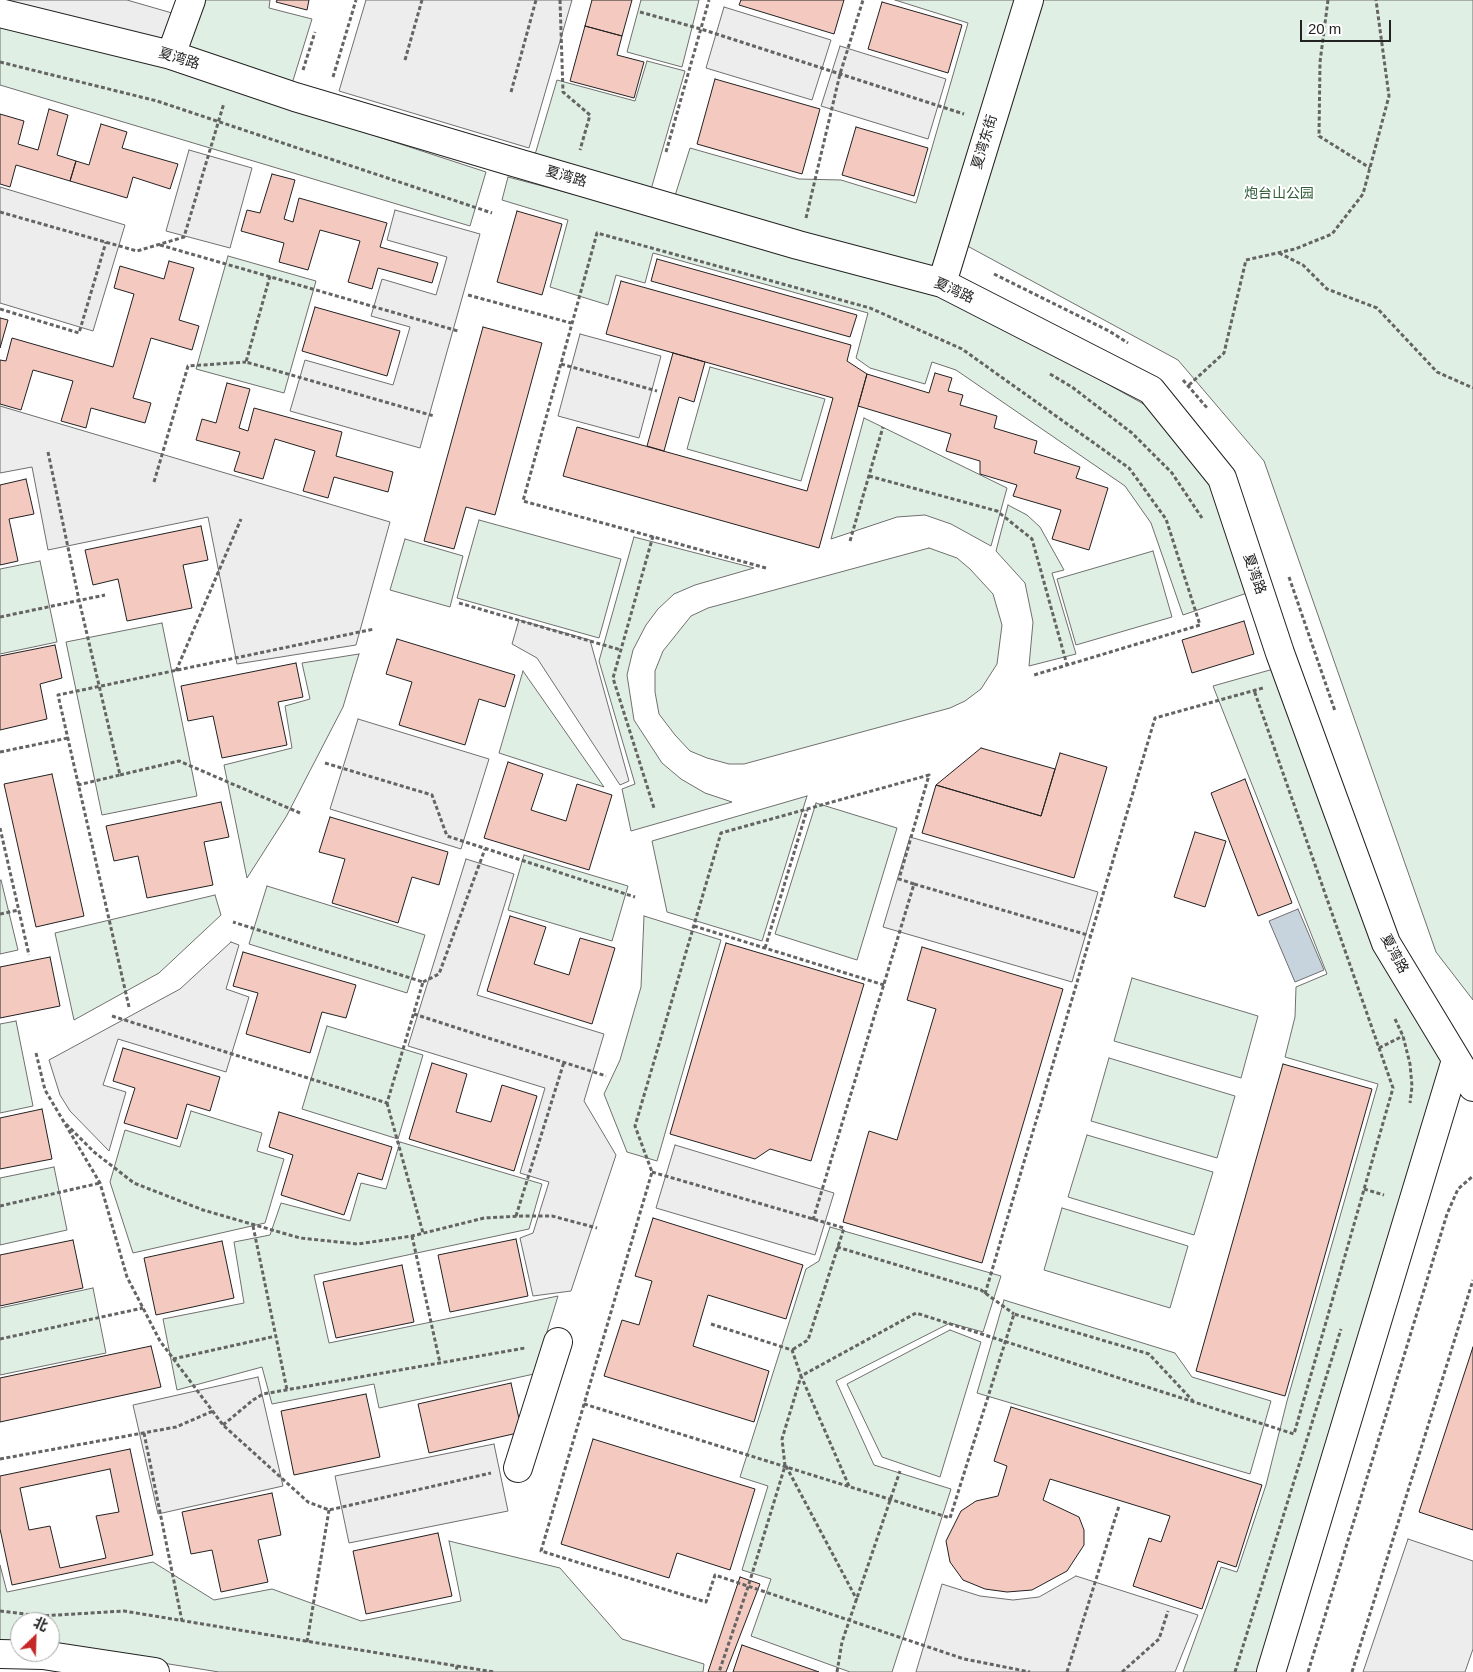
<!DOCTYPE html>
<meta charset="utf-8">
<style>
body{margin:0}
#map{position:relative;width:1473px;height:1672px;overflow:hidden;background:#fff;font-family:Helvetica,"Noto Sans SC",sans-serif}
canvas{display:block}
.north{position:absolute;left:10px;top:1612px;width:50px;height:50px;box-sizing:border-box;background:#fff;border:1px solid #a7a7a7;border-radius:50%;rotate:24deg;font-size:14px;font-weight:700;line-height:20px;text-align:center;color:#222}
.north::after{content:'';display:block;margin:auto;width:18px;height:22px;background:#c62828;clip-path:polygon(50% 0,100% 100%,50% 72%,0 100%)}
.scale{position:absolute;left:1300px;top:20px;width:91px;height:22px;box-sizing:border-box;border:2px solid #222;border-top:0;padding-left:6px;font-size:15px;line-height:18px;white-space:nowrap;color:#222;-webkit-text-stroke:4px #fff;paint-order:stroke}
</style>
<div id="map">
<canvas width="1473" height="1672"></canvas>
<div class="north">北</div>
<div class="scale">20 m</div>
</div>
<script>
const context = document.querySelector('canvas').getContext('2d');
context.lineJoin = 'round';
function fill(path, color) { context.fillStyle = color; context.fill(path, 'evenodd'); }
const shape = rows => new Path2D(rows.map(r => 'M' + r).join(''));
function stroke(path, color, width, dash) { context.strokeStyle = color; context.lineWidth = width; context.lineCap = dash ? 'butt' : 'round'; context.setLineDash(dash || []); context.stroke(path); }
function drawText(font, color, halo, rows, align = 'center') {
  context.font = font + ' Helvetica,"Noto Sans SC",sans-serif'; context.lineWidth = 4; context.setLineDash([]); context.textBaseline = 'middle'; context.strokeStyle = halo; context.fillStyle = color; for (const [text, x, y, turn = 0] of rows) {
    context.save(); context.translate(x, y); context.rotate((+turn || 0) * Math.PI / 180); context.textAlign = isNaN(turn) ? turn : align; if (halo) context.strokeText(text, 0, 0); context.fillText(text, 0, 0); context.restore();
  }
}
const green = shape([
 [205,0,270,0,269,8,312,19,291,87,186,52,205,0],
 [641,0,699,0,682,67,627,52,641,0],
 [895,0,1019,0,931,270,673,202,690,148,799,179,841,180,916,203,968,23,895,0],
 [1032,0,1473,0,1473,1000,1436,952,1264,461,1178,360,960,242,1032,0],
 [0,25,171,69,486,172,470,226,0,85,0,25],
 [647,61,685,71,650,193,534,158,557,80,635,101,647,61],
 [508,177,938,290,1158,412,1214,483,1247,593,1183,615,1151,523,1125,486,956,370,932,362,925,384,870,368,856,358,868,313,653,253,645,283,616,275,608,305,550,287,568,220,502,200,508,177],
 [228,256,316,281,284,393,196,369,228,256],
 [710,367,825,399,801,481,687,449,710,367],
 [864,418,1007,488,991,546,951,524,925,515,897,517,831,539,864,418],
 [1008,505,1027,515,1040,527,1064,570,1052,573,1076,654,1029,666,1033,622,1025,583,996,551,1008,505],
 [479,520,621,559,599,638,457,598,479,520],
 [634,537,754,568,695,585,674,594,658,609,646,625,633,650,627,675,634,720,662,763,681,779,705,793,732,802,631,831,622,789,635,784,599,661,634,537],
 [405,539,463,556,450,607,390,590,405,539],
 [929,548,957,558,970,569,993,594,1002,625,997,664,981,689,965,701,950,708,744,764,729,764,707,758,690,751,675,735,659,714,655,692,655,671,663,651,691,616,708,608,929,548],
 [1153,551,1172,617,1076,645,1057,579,1153,551],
 [40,561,57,642,0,654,0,569,40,561],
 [162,623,197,796,102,815,66,642,162,623],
 [359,654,343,707,286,817,247,878,224,765,292,748,285,706,310,699,302,663,359,654],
 [1277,668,1446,1064,1258,1672,1183,1672,1221,1567,1237,1572,1266,1485,1287,1401,1378,1084,1285,1057,1295,1017,1296,987,1327,974,1213,686,1277,668],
 [523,671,604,787,499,753,523,671],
 [807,796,762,941,667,912,652,841,807,796],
 [816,803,897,828,857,960,775,934,816,803],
 [524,855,628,886,612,941,508,910,524,855],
 [1,880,18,950,0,954,0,881,1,880],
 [267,886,425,935,407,993,249,944,267,886],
 [215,895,221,915,159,973,74,1020,55,933,215,895],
 [644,916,721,940,657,1161,627,1152,604,1094,620,1060,641,987,644,916],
 [1132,978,1258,1016,1241,1078,1114,1041,1132,978],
 [16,1021,33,1106,0,1113,0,1024,16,1021],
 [327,1026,423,1055,398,1139,302,1109,327,1026],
 [1109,1058,1235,1096,1217,1158,1091,1121,1109,1058],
 [191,1111,262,1133,257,1151,284,1159,265,1223,133,1253,110,1182,125,1130,180,1147,191,1111],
 [1087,1135,1213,1172,1194,1235,1068,1197,1087,1135],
 [400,1142,542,1184,529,1229,314,1275,329,1343,558,1296,534,1374,379,1408,374,1384,272,1404,262,1367,177,1390,163,1319,244,1303,234,1242,270,1235,281,1203,350,1221,361,1183,386,1189,400,1142],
 [54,1167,67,1230,0,1245,0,1178,54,1167],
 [1062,1208,1188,1246,1170,1308,1044,1270,1062,1208],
 [830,1227,1001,1276,983,1332,950,1323,836,1381,874,1465,951,1489,892,1672,850,1672,751,1636,771,1579,742,1570,768,1486,740,1477,806,1269,819,1261,830,1227],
 [93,1288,106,1353,0,1375,0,1308,93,1288],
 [1004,1300,1175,1353,1192,1377,1271,1401,1250,1474,977,1393,1004,1300],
 [950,1330,981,1342,940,1477,882,1457,847,1384,950,1330],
 [449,1541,560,1568,622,1639,704,1664,703,1672,219,1672,50,1645,50,1622,20,1622,20,1644,0,1644,0,1565,7,1592,153,1562,214,1600,272,1589,361,1621,461,1601,449,1541]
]);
const parking = shape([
 [0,0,127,0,172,13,162,41,0,0],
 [366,0,572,0,529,148,339,91,366,0],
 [724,7,831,40,812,100,706,68,724,7],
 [840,46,946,79,928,139,821,106,840,46],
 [189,150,252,168,230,248,166,231,189,150],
 [0,187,125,225,93,331,0,303,0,187],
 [395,210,480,234,420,448,290,411,305,360,393,385,410,327,371,316,382,279,436,295,447,257,387,240,395,210],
 [580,334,661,356,639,438,558,416,580,334],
 [0,406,390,522,356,645,237,664,208,517,48,550,32,467,0,473,0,406],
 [519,620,590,640,629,781,620,785,537,658,512,644,519,620],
 [358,719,489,759,461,849,330,809,358,719],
 [910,837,1098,892,1072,982,883,927,910,837],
 [466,859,514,874,477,995,604,1034,584,1101,616,1155,571,1291,533,1296,520,1238,533,1233,549,1182,520,1173,545,1088,408,1046,466,859],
 [231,942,239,945,226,989,249,997,226,1072,118,1039,103,1085,126,1092,109,1151,70,1111,60,1095,49,1060,180,989,231,942],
 [675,1145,834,1193,815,1255,656,1208,675,1145],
 [258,1377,283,1486,158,1514,133,1405,258,1377],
 [494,1444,508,1511,349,1543,335,1476,494,1444],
 [1408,1539,1473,1561,1473,1649,1465,1672,1363,1672,1408,1539],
 [1076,1576,1198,1615,1175,1672,916,1672,942,1584,980,1596,1013,1600,1039,1597,1076,1576]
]);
const water = shape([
 [1298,909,1324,970,1295,982,1269,921,1298,909]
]);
const building = shape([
 [277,0,309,0,307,10,276,2,277,0],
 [592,0,632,0,622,36,585,26,592,0],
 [741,0,844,0,834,34,739,5,741,0],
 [882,2,962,25,948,73,868,49,882,2],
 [585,26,622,36,617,55,644,62,634,98,570,81,585,26],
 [715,79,820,109,802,174,697,144,715,79],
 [49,109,68,115,57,155,76,161,70,181,16,165,10,187,0,184,0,114,24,121,18,144,38,150,49,109],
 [101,124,127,132,122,148,178,164,170,189,133,177,127,198,70,181,76,161,89,165,101,124],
 [856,127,928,148,914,196,842,175,856,127],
 [272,174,295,180,284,219,293,222,299,198,387,223,380,247,438,263,432,283,378,268,372,289,348,282,360,241,320,230,308,270,279,262,284,243,241,231,247,210,260,213,272,174],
 [517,211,562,224,542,295,497,282,517,211],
 [657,259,857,315,850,337,651,281,657,259],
 [169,261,194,268,179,320,199,326,192,350,151,338,133,398,151,403,145,423,91,408,86,428,61,421,73,381,33,370,21,410,0,404,0,360,6,361,12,338,113,367,134,294,114,288,120,266,164,279,169,261],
 [621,281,851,345,847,361,867,374,819,548,563,476,577,427,807,491,833,398,606,334,621,281],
 [315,307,400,331,387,376,302,351,315,307],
 [0,318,8,320,0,348,0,318],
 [483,327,542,343,495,515,466,507,454,549,424,541,483,327],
 [673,353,705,362,694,402,679,397,664,451,647,446,673,353],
 [935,373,952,378,948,391,963,395,960,405,997,416,994,428,1037,441,1034,453,1080,467,1076,478,1108,488,1089,550,1052,539,1061,510,1013,496,1017,485,980,474,980,461,946,451,951,434,858,406,867,374,929,393,935,373],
 [227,383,250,389,239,428,248,431,254,408,342,432,336,456,393,472,388,492,334,477,328,498,303,491,315,451,275,439,263,479,234,471,240,452,196,440,202,419,216,423,227,383],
 [26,479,34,514,9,519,18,561,0,565,0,485,26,479],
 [201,526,208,560,183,565,192,608,127,621,118,579,93,585,85,550,201,526],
 [1244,621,1254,654,1192,673,1182,640,1244,621],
 [397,639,515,675,505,707,479,699,465,745,399,725,412,682,386,674,397,639],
 [55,645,62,678,40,684,47,719,0,730,0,656,55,645],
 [296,663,303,697,278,702,287,745,222,758,213,716,188,721,181,686,296,663],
 [981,748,1055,769,1041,816,936,785,981,748],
 [1060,753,1107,767,1074,878,922,833,936,785,1041,816,1060,753],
 [508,762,543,774,531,810,566,821,577,784,612,795,589,870,484,838,508,762],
 [52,774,84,916,36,927,4,784,52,774],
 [1245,779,1292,903,1258,916,1211,793,1245,779],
 [221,802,229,837,204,842,213,885,147,898,138,856,114,861,106,826,221,802],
 [330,817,448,852,439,885,412,877,398,923,332,903,345,859,319,852,330,817],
 [1195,832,1226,841,1205,907,1174,897,1195,832],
 [510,916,546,927,534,964,569,975,580,938,615,948,592,1024,487,991,510,916],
 [726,943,864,984,811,1161,770,1149,755,1159,670,1134,726,943],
 [922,947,1063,989,982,1263,843,1222,869,1131,897,1140,936,1009,907,1000,922,947],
 [243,952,356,985,346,1018,322,1012,310,1053,246,1034,258,993,233,986,243,952],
 [50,957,60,1006,0,1018,0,967,50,957],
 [123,1048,220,1077,210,1111,187,1104,177,1139,124,1123,135,1088,113,1081,123,1048],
 [432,1063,467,1074,456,1112,491,1122,502,1085,537,1096,514,1171,409,1139,432,1063],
 [1283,1064,1372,1089,1285,1396,1196,1371,1283,1064],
 [42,1109,52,1159,0,1169,0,1118,42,1109],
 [279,1112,392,1147,382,1180,358,1173,344,1215,281,1195,293,1155,269,1147,279,1112],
 [653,1218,803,1265,786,1319,708,1295,693,1346,769,1371,754,1422,604,1376,622,1320,639,1325,652,1281,635,1276,653,1218],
 [516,1239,528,1296,450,1312,438,1255,516,1239],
 [73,1240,83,1288,0,1306,0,1255,73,1240],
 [222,1241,234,1298,156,1315,144,1258,222,1241],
 [402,1265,414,1322,336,1338,323,1282,402,1265],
 [151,1346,161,1387,0,1422,0,1378,151,1346],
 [1473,1347,1473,1530,1419,1512,1473,1347],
 [511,1383,522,1432,429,1453,418,1404,511,1383],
 [366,1394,380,1457,294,1475,281,1411,366,1394],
 [1011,1407,1262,1485,1236,1567,1218,1561,1202,1609,1133,1586,1149,1538,1161,1542,1170,1516,1050,1479,1043,1500,1079,1517,1084,1530,1084,1545,1067,1571,1032,1590,1007,1592,985,1589,963,1580,950,1562,946,1541,961,1511,976,1501,998,1496,1007,1466,994,1461,1011,1407],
 [593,1439,755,1489,730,1570,677,1553,669,1578,561,1544,593,1439],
 [130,1449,153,1555,12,1585,0,1529,0,1476,130,1449],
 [110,1469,119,1512,96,1516,106,1558,60,1568,50,1526,29,1530,20,1488,110,1469],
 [272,1493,281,1535,258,1540,268,1582,221,1592,212,1550,191,1554,182,1512,272,1493],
 [438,1533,452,1596,366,1614,353,1551,438,1533],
 [740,1577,760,1584,726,1672,708,1672,740,1577],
 [742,1645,819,1672,733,1672,742,1645]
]);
const path = shape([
 [560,0,563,92,590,115,580,150],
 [1328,0,1320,62,1319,136,1370,168],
 [640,12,701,29,964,114],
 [405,60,422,0],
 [0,62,157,101,492,213],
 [303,70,315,32],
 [333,77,356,0],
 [511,92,536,0],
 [666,152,709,0],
 [0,212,137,251,184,237,224,103],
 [806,218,840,74,863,0],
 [160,245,458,331],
 [1279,253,1303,265,1327,289,1377,308,1437,372,1473,388],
 [994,274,1109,331,1128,343],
 [270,276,246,362,434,416],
 [468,295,571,323],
 [0,309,79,333,106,242],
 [561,364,657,391],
 [1050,374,1072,387,1132,433,1172,473,1202,518],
 [1183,380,1208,409],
 [1189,385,1224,353,1246,260,1295,249,1332,234,1363,194,1389,96,1376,0],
 [48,452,79,600,120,775,78,785],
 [869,476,997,511,1032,539,1067,665],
 [154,482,188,366,246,362],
 [653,536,613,678,654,808],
 [850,541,883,427],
 [766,568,523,501,597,233,870,308,962,349,1129,468,1166,519,1200,625,1034,675],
 [1289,577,1335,711],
 [459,603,621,650],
 [0,617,105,595],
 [176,671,241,519],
 [0,752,68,738],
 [325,763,432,795,447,836,635,897],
 [120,775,179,761,300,813],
 [0,828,29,955],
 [914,884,899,879,929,775,721,833,635,1126,652,1172,541,1551,706,1602,715,1575,964,1659,1030,1672],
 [0,914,19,910],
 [694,926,884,985],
 [765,948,807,810],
 [423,982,439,974,485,849],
 [129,1007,58,695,374,629],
 [414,1014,606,1076],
 [112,1016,387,1103,423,982,233,922],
 [1395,1019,1403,1036,1410,1064,1412,1086,1410,1103],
 [1379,1048,1403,1036],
 [36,1053,45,1090,100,1183,127,1277,143,1308,160,1341,223,1425,308,1502,329,1510,491,1473],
 [387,1103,423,1233],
 [66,1124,94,1152,134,1183,203,1210,300,1238,358,1244,412,1236,484,1218,522,1216,552,1216,597,1228],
 [652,1172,844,1228,808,1340,792,1350],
 [1364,1189,1384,1195],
 [0,1206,100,1183],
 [516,1216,564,1062],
 [813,1220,914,884,1091,936],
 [253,1226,287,1390],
 [412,1236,440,1363],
 [837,1247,981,1290,1014,1314],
 [985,1294,1155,718,1263,688],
 [711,1324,792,1350,801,1376,782,1439,785,1466,748,1587,719,1672],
 [0,1339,143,1308],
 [173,1359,276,1336],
 [584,1404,950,1518,1014,1314,1149,1354,1193,1401],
 [223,1425,253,1400,263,1394,525,1348],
 [144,1433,182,1621],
 [0,1459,176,1427,213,1411],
 [786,1466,857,1600],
 [849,1486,801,1376,916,1313,1294,1434,1393,1088,1254,690],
 [0,1611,41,1616,124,1611,457,1666,456,1672],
 [307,1642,329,1510],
 [457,1666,494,1672],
 [837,1672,842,1642,900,1471],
 [1067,1672,1119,1506],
 [1122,1672,1159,1639,1168,1611],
 [1235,1672,1341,1329],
 [1308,1672,1447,1214,1458,1189,1473,1176],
 [1352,1672,1473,1280]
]);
const minor = shape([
 [0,13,171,55,295,97,507,160,798,245,942,283,1151,390,1222,478,1280,653,1386,943,1473,1087],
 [171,55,191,0],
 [942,283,1029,0],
 [518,1468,558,1342],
 [1271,1672,1456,1060]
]);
const major = shape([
 [0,1654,43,1655,155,1672]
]);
const streetNames = [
 ["夏湾路",179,59,17],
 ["夏湾东街",985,142,-73],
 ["夏湾路",566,177,16],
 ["夏湾路",954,291,24],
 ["夏湾路",1254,574,71],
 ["夏湾路",1394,954,62]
];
const parkNames = [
 ["炮台山公园",1279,194]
];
fill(green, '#e0efe3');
stroke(green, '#6f6f6f', 1);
fill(parking, '#ededed');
stroke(parking, '#6f6f6f', 1);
fill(water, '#c7d3dd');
stroke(water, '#6f6f6f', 1);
fill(building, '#f3c9c0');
stroke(building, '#222', 1);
stroke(minor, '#222', 30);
stroke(major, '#222', 30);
stroke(path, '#646464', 3, [4, 2.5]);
stroke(minor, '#fff', 28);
stroke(major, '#fff', 28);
drawText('14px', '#222', '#fff', streetNames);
drawText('14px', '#2f5e38', '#fff', parkNames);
</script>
